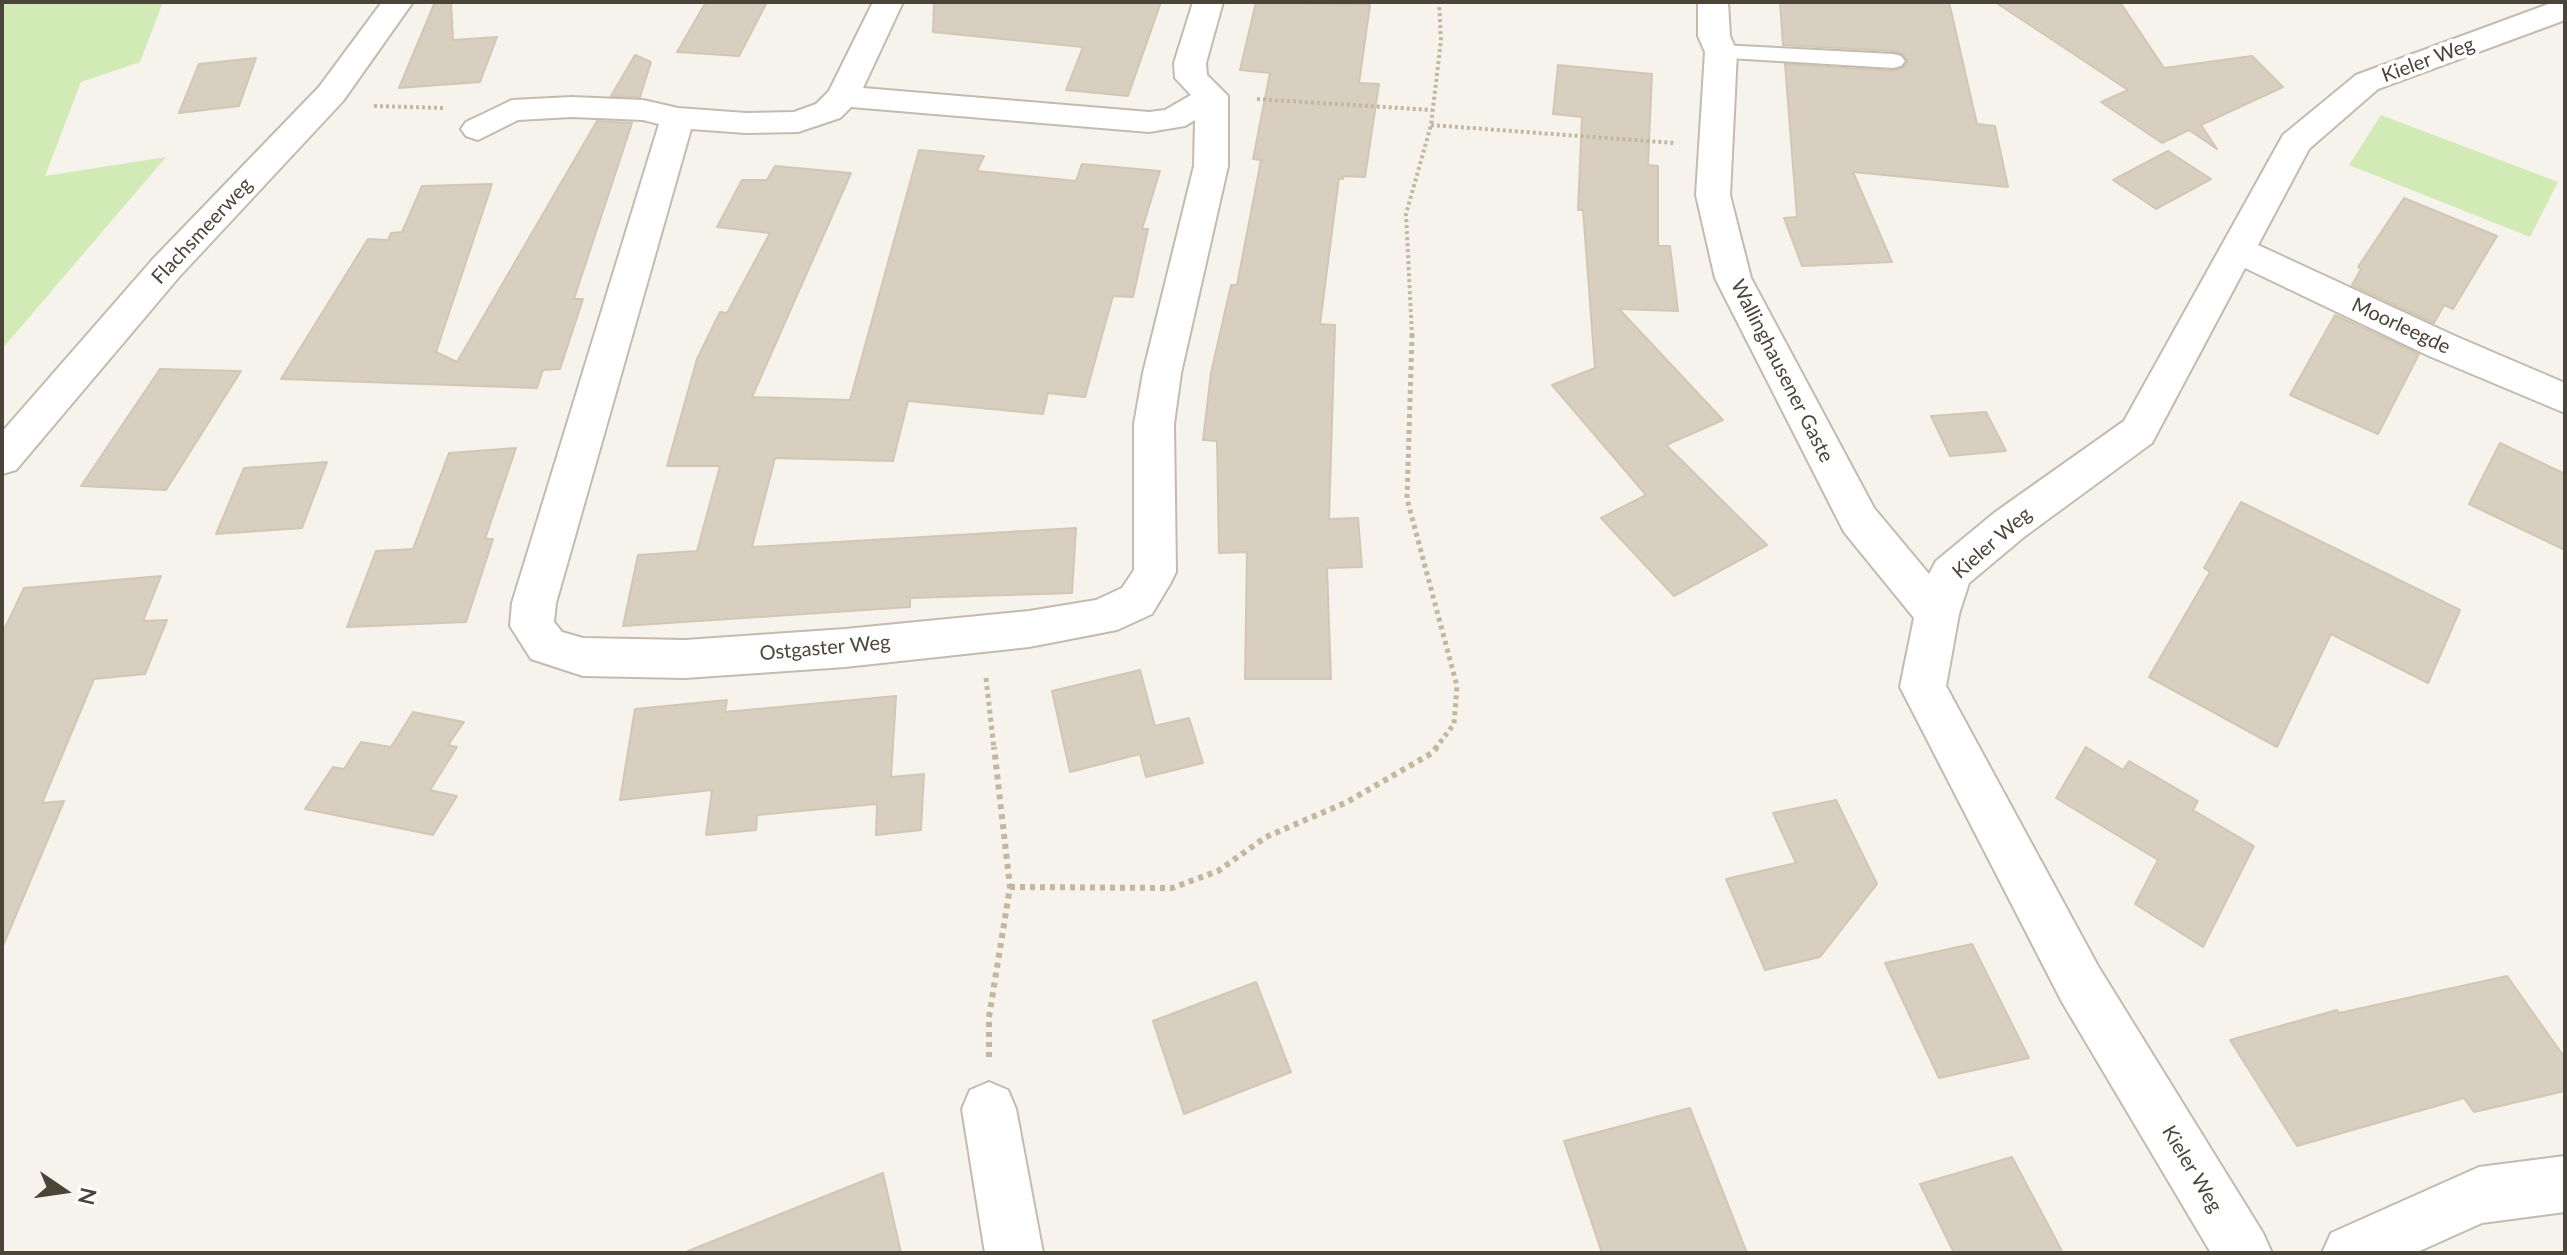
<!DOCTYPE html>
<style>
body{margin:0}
#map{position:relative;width:2567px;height:1255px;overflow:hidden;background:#f6f3ec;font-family:Lato,sans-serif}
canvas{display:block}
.frame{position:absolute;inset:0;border:4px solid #4b4439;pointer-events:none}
.north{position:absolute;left:24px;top:1151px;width:80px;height:80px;-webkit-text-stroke:6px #fff;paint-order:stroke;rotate:103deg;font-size:22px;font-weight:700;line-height:32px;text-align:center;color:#4b4439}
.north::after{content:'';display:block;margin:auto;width:28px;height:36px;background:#4b4439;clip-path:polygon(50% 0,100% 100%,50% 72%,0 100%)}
</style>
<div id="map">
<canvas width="2567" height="1255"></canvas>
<div class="frame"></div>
<div class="north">N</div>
</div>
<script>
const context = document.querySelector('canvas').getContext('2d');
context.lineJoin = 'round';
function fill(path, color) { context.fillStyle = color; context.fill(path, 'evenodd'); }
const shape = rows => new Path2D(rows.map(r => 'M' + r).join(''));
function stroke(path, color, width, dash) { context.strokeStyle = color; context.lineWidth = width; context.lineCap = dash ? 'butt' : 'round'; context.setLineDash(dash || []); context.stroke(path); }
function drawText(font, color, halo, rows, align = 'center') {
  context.font = font + ' Lato,sans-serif'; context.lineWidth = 8; context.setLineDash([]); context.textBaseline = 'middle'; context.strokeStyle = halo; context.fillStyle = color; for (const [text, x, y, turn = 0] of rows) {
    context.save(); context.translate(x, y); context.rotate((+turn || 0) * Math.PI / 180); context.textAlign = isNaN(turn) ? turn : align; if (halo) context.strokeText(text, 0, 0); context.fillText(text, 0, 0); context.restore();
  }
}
const green = shape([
 [2,2,163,2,140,62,81,82,45,176,166,157,2,349],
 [2381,115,2558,182,2530,237,2349,165]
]);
const building = shape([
 [435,2,451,2,453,40,497,37,480,82,399,88,435,2],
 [706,2,767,2,739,56,677,52,706,2],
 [934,2,1161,2,1128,96,1066,90,1083,47,933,32,934,2],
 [1256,2,1370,5,1359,83,1379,84,1365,177,1343,176,1343,179,1339,178,1320,324,1335,325,1329,519,1358,518,1362,567,1327,568,1331,679,1245,679,1247,552,1219,553,1217,441,1203,440,1211,373,1231,285,1237,285,1261,160,1253,159,1270,73,1240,70,1256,2],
 [1780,2,1949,2,1977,124,1995,126,2008,187,1853,172,1892,262,1802,266,1784,218,1797,217,1785,64,1893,71,1903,68,1908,61,1903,54,1893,51,1783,45,1780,2],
 [1995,2,2120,2,2164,68,2252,56,2283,87,2201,125,2217,149,2189,130,2162,143,2101,102,2128,90,1995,2],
 [635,55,651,62,640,97,611,96,635,55],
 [256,58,239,106,179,113,199,64,256,58],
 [1558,65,1652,74,1648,165,1658,166,1658,246,1670,246,1678,311,1619,309,1723,420,1666,445,1767,545,1674,596,1601,518,1646,495,1552,385,1595,368,1583,210,1578,210,1582,117,1553,114,1558,65],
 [597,121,632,123,574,299,583,299,560,369,543,370,537,388,281,379,368,239,388,240,391,233,402,232,422,186,492,184,436,352,457,362,597,121],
 [919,150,984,156,977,171,1076,181,1082,164,1160,171,1142,229,1148,229,1133,297,1113,296,1085,397,1048,393,1043,414,908,401,893,461,775,458,752,547,1076,528,1072,593,910,598,910,607,623,626,638,555,697,551,720,466,667,466,697,359,720,312,727,313,770,233,717,227,742,180,767,180,775,166,851,173,752,397,850,400,919,150],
 [2168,151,2211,179,2156,209,2113,180,2168,151],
 [2404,198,2497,236,2453,309,2444,305,2434,323,2352,285,2361,269,2358,267,2404,198],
 [2335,315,2419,354,2378,434,2290,395,2335,315],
 [160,369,241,371,166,490,81,486,160,369],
 [1986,412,2006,451,1950,456,1931,416,1986,412],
 [2500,443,2565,474,2565,550,2469,504,2500,443],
 [516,448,485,539,493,539,466,622,347,627,376,551,413,549,449,453,516,448],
 [327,462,302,528,216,534,244,468,327,462],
 [2241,502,2460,610,2428,683,2331,634,2277,747,2149,677,2210,572,2204,568,2241,502],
 [161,576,143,621,167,620,145,674,94,679,42,803,64,801,2,948,2,634,24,588,161,576],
 [1140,670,1155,726,1189,718,1203,763,1146,777,1140,754,1070,772,1052,691,1140,670],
 [896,696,891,777,924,774,921,830,876,835,877,804,757,815,756,830,706,835,712,790,620,800,635,709,727,700,725,712,896,696],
 [413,712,464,722,448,745,457,747,430,790,457,796,433,835,305,809,333,767,344,769,361,742,391,747,413,712],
 [2086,747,2123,770,2129,761,2198,801,2193,810,2254,846,2203,947,2135,904,2158,860,2056,798,2086,747],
 [1836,800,1877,884,1820,957,1765,970,1726,879,1796,863,1773,813,1836,800],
 [1972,944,2029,1058,1939,1078,1885,963,1972,944],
 [2507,976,2565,1058,2565,1091,2474,1112,2464,1098,2297,1146,2230,1040,2337,1010,2339,1013,2507,976],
 [1256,982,1291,1072,1184,1114,1153,1021,1256,982],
 [1690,1108,1747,1253,1602,1253,1564,1141,1690,1108],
 [2012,1157,2063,1253,1954,1253,1920,1184,2012,1157],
 [883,1173,901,1253,689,1253,688,1251,883,1173]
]);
const pathFar2 = shape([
 [1257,99,1432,110],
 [374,106,444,108],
 [1431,125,1674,143],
 [1412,336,1406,214,1431,125,1441,40,1439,2]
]);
const pathFar1 = shape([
 [1412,334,1407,499,1457,686,1454,724,1435,749],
 [986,678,994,749]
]);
const path = shape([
 [1010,887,1172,888,1218,871,1266,837,1347,802,1432,753,1437,747],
 [989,1057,989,1017,1010,887,994,747]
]);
const service = shape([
 [1721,45,1893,54,1901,56,1905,61,1901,66,1893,68,1713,57,1709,52,1713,47,1721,45]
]);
const minor = shape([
 [382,2,413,2,343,101,179,277,16,470,2,474,2,432,153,259,319,87,382,2],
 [873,2,903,2,863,88,1149,112,1165,110,1191,95,1175,78,1174,63,1193,2,1223,2,1206,63,1207,75,1228,96,1228,166,1181,373,1174,424,1176,572,1170,584,1152,614,1117,630,1029,647,845,667,685,678,583,676,531,659,510,626,512,603,659,124,643,120,572,117,518,120,478,140,466,136,461,129,466,122,512,100,572,97,643,100,678,108,746,113,794,112,816,104,829,91,873,2],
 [851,107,1149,132,1185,126,1195,120,1194,166,1143,373,1134,424,1134,570,1122,588,1096,600,1029,611,845,629,685,640,583,638,562,632,554,622,556,603,691,129,746,133,798,132,840,118,851,107],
 [1698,2,1728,2,1730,36,1737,52,1730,195,1751,278,1874,508,1929,574,1936,561,1994,513,2124,421,2283,135,2356,75,2554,2,2565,2,2565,20,2378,89,2309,149,2258,245,2455,336,2565,383,2565,413,2429,356,2245,268,2152,443,2024,537,1969,583,1959,614,1946,686,2098,966,2263,1233,2272,1253,2211,1253,2062,1002,1900,687,1914,618,1844,532,1715,278,1696,195,1705,52,1698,36,1698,2],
 [989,1082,1008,1090,1016,1109,1043,1253,985,1253,962,1109,970,1090,989,1082],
 [2565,1156,2565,1212,2482,1223,2415,1253,2322,1253,2331,1233,2479,1167,2565,1156]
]);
const streetNames = [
 ["Kieler Weg",2428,60,-20],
 ["Flachsmeerweg",202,231,-47],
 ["Moorleegde",2401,326,25],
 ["Wallinghausener Gaste",1782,371,63],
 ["Kieler Weg",1992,543,-41],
 ["Ostgaster Weg",825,648,-5],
 ["Kieler Weg",2192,1169,59]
];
fill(green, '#d2eab5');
fill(building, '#d8cfc1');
stroke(building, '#d3c7b4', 2);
stroke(service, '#c2bbae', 4);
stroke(minor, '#c2bbae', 4);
stroke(pathFar2, '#c4b79f', 4, [3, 3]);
stroke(pathFar1, '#c4b79f', 5, [4, 4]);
stroke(path, '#c4b79f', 6, [5, 5]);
fill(service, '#fff');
fill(minor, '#fff');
drawText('20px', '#4b4439', '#fff', streetNames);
</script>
